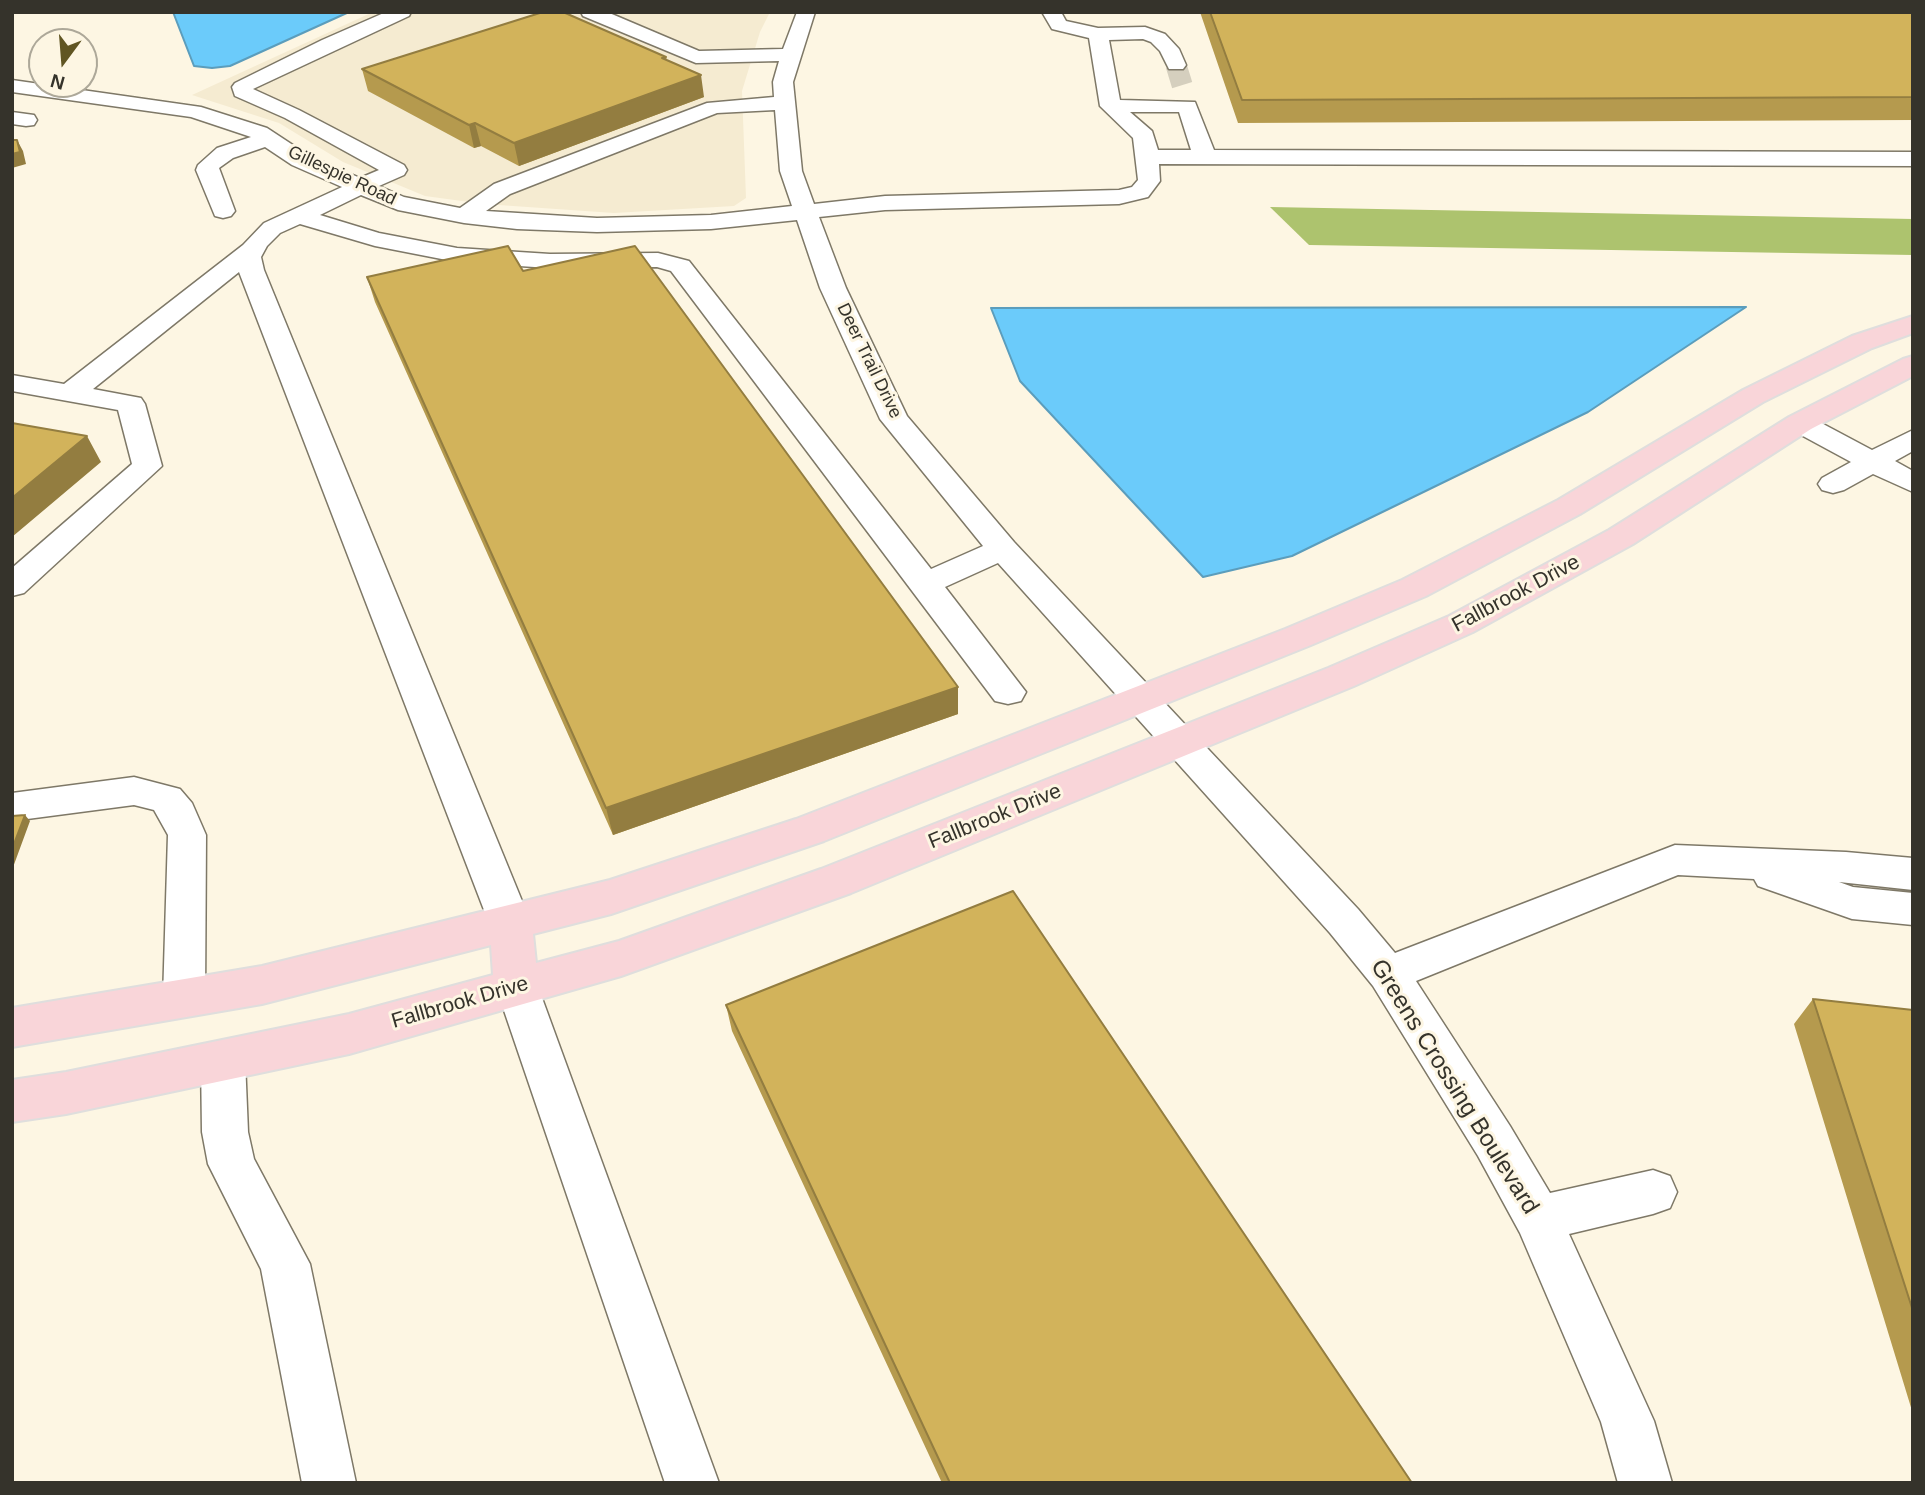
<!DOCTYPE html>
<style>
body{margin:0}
#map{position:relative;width:1925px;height:1495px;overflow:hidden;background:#fdf6e3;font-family:Helvetica,sans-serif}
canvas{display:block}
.frame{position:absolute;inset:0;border:14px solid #35332b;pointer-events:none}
.north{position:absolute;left:28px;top:28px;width:70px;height:70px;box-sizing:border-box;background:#fdf6e3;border:2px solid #ada899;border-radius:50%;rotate:196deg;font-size:19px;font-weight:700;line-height:28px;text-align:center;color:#35332b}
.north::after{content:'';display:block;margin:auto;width:24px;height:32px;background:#605522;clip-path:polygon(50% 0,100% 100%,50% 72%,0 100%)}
</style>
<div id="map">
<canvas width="1925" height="1495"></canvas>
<div class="frame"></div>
<div class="north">N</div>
</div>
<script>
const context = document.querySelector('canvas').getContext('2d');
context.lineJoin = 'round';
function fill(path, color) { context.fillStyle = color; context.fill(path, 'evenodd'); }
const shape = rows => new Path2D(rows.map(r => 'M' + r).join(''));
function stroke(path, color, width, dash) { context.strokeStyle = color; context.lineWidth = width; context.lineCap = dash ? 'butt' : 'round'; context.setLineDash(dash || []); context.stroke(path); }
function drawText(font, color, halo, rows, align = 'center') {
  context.font = font + ' Helvetica,sans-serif'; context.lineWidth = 6; context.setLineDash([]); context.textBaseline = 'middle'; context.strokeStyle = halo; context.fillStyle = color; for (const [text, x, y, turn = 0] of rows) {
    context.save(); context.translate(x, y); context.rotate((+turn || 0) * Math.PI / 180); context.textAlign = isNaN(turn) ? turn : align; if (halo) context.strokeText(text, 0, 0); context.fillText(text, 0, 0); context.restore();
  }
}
const built = shape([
 [373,12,770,12,760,32,742,91,746,198,734,206,614,213,484,204,425,196,343,162,279,123,192,95]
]);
const forest = shape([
 [1270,207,1913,219,1913,255,1309,245]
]);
const water = shape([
 [173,12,349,12,230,66,212,68,194,66,173,12],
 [1746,307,1588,412,1292,556,1203,577,1020,381,991,308,1746,307]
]);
const minorTunnel = shape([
 [1176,65,1184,91]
]);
const minor = shape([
 [386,12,411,12,409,16,253,89,299,110,404,165,407,170,404,175,379,186,404,197,460,208,494,184,707,103,774,97,773,82,779,61,696,63,583,16,581,12,607,12,699,51,783,49,797,12,815,12,793,82,802,171,814,204,885,196,1119,190,1132,187,1138,180,1133,138,1100,106,1089,38,1052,29,1042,12,1061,12,1066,21,1098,28,1145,27,1165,34,1179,49,1186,65,1183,69,1169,69,1160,51,1151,42,1143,39,1109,40,1120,100,1195,102,1214,150,1913,152,1913,166,1159,164,1160,181,1148,197,1119,204,885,210,819,217,846,288,907,416,1014,542,1358,909,1395,953,1675,845,1846,852,1913,858,1913,890,1839,882,1853,887,1913,893,1913,925,1852,919,1758,886,1754,879,1678,875,1416,981,1510,1126,1550,1193,1653,1170,1670,1176,1677,1192,1670,1208,1653,1214,1569,1234,1654,1421,1672,1483,1618,1483,1601,1422,1520,1233,1478,1156,1373,986,1330,933,998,563,945,587,1026,692,1021,701,1008,704,995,701,671,271,657,267,550,268,457,262,375,246,300,224,280,233,267,246,261,257,264,270,531,923,525,935,510,939,495,935,489,923,239,272,93,389,141,398,145,404,162,466,24,593,12,596,12,568,132,464,118,410,12,391,12,375,64,384,243,245,264,223,342,187,292,165,265,147,233,158,219,168,235,211,231,216,223,218,215,216,196,170,198,165,217,148,251,137,191,117,12,92,12,80,201,107,267,128,308,155,360,178,379,170,285,118,235,96,232,87,235,83,322,40,386,12],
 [775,110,780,171,792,206,711,215,597,218,486,211,510,194,717,113,775,110],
 [1130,112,1179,112,1191,150,1158,150,1152,131,1130,112],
 [361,195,398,210,464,223,517,229,597,232,711,229,797,220,820,288,880,419,983,546,931,569,689,261,658,253,550,254,457,248,379,233,320,215,361,195],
 [12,112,34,115,37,120,34,125,26,126,12,124,12,112],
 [1800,414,1810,417,1872,450,1913,430,1913,451,1895,461,1913,471,1913,492,1873,474,1844,490,1833,493,1822,490,1818,484,1822,478,1851,462,1790,429,1786,423,1790,417,1800,414],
 [134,777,180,789,192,803,206,835,205,999,199,1012,184,1017,169,1012,163,999,168,835,154,810,134,805,12,821,12,793,134,777],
 [517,969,532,974,538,987,719,1483,665,1483,496,987,502,974,517,969],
 [223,1041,239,1046,245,1060,248,1132,254,1159,310,1264,356,1483,302,1483,261,1269,208,1164,202,1132,201,1060,207,1046,223,1041]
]);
const major = shape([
 [1913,316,1913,333,1872,348,1763,402,1580,514,1426,596,1311,645,824,841,611,914,533,934,536,963,619,941,821,869,1328,668,1449,616,1609,530,1789,417,1903,359,1913,356,1913,376,1811,429,1633,544,1473,632,1354,686,851,893,621,976,349,1054,66,1114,12,1122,12,1080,66,1072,349,1014,493,975,491,945,262,1004,12,1047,12,1008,262,966,610,880,796,819,1285,629,1402,580,1558,500,1743,390,1852,336,1913,316]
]);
const wall = shape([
 [1200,12,1913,12,1913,120,1238,123],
 [666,57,667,60,704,97,519,166,481,146,474,148,368,91,362,69],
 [523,271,958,687,958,714,613,835,375,302,367,277],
 [1813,999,1913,1010,1913,1414,1794,1024],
 [726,1005,1412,1483,942,1483,732,1031]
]);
const shadedWall = shape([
 [701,75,704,97,519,166,514,143],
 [475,123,481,146,474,148,469,125],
 [17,140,23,151,26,164,12,168,12,154],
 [87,436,101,462,12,537,12,498],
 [958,687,958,714,613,835,606,808],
 [25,815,30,821,12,870,12,849]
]);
const building = shape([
 [543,12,563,12,666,57,662,58,701,75,514,143,475,123,469,125,362,69,543,12],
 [1210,12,1913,12,1913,97,1242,100,1210,12],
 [12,140,17,140,20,152,12,154,12,140],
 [508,246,523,271,635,246,958,687,606,808,367,277,508,246],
 [12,423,87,436,12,498,12,423],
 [25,815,12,849,12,816,25,815],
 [1013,891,1412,1483,950,1483,726,1005,1013,891],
 [1813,999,1913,1010,1913,1311,1813,999]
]);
const farStreetnames = [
 ["Gillespie Road",342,176,25],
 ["Deer Trail Drive",869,361,64]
];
const streetNames = [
 ["Fallbrook Drive",1516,594,-28],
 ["Fallbrook Drive",995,817,-22],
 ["Fallbrook Drive",460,1003,-16]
];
const nearStreetnames = [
 ["Greens Crossing Boulevard",1454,1087,58]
];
fill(built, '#f5ebd1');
fill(forest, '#adc36e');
fill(water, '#6bcbfa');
stroke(water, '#5b9dbc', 2);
stroke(minorTunnel, '#d5cfbe', 21, [21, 10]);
stroke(minor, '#7e7867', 3);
stroke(major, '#dfdedd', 4);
fill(minor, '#fff');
fill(major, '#f9d5d9');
fill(wall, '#b59a4e');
fill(shadedWall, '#937d40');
fill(building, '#d2b35b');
stroke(building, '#937d40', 2);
drawText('18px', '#35332b', '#fdf6e3', farStreetnames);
drawText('21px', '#35332b', '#fdf6e3', streetNames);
drawText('24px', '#35332b', '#fdf6e3', nearStreetnames);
</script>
